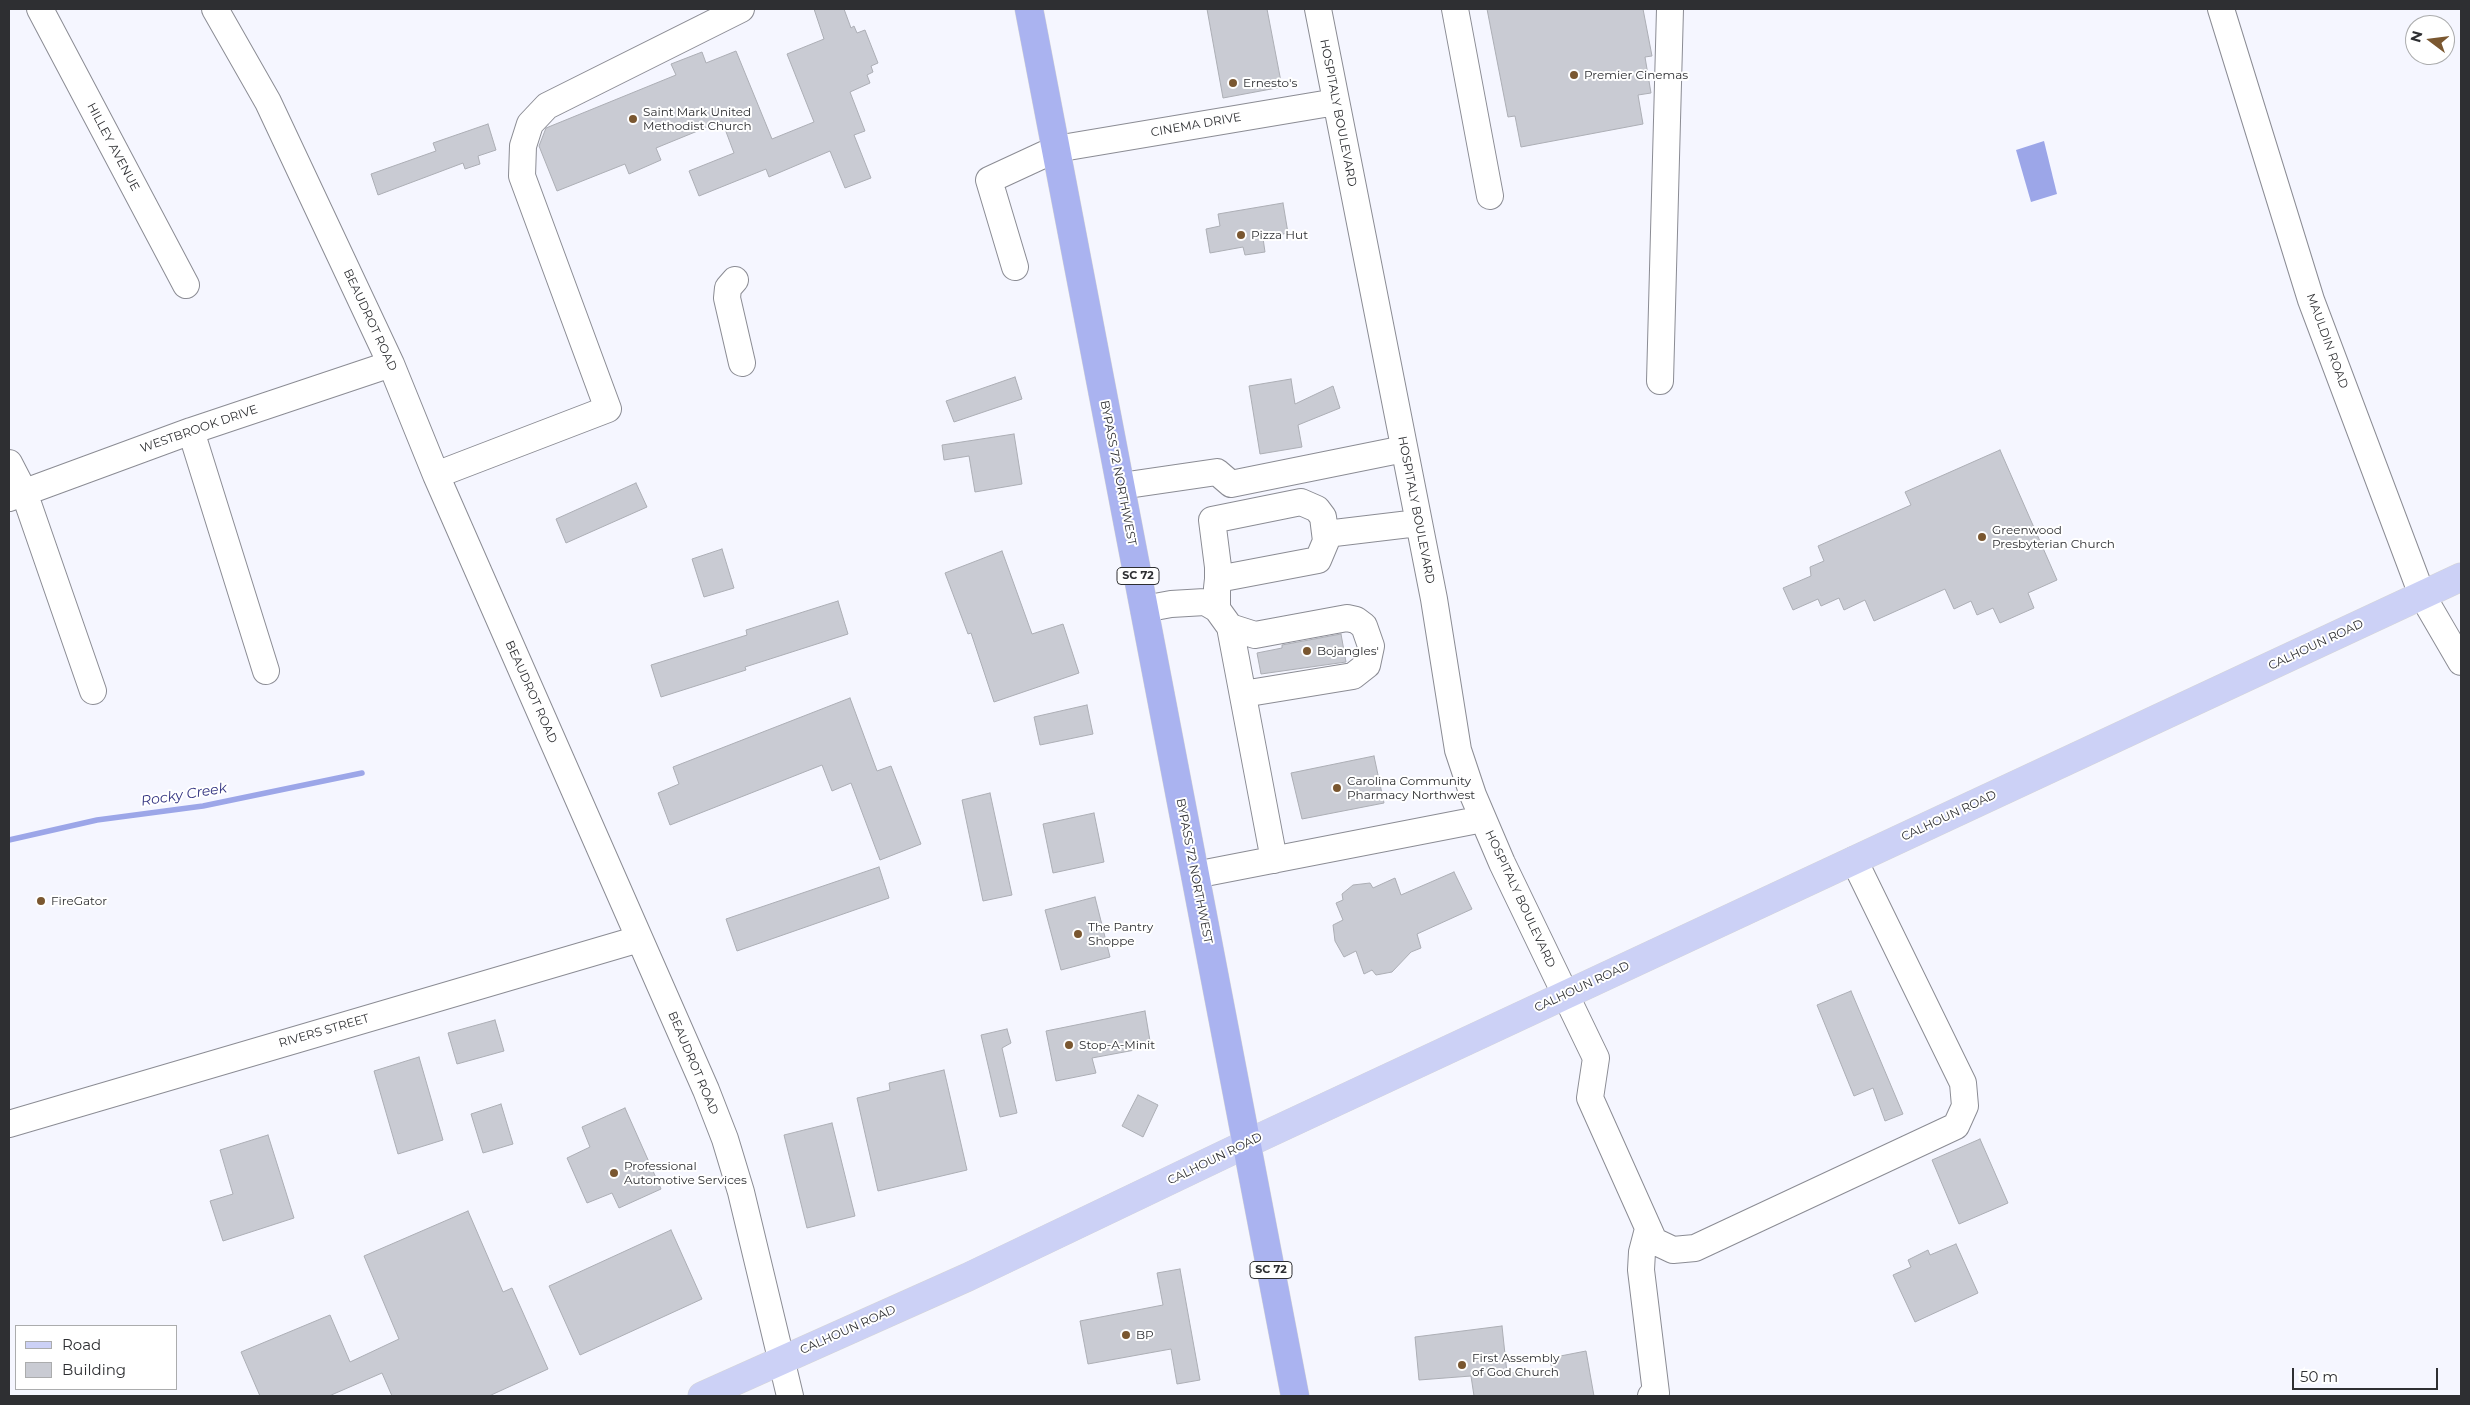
<!DOCTYPE html>
<style>
body{margin:0}
#map{position:relative;width:2470px;height:1405px;overflow:hidden;background:#f5f6ff;font-family:Montserrat,sans-serif}
canvas{display:block}
.frame{position:absolute;inset:0;border:10px solid #2e2f32;pointer-events:none}
.legend{position:absolute;left:15px;top:1325px;width:162px;height:65px;box-sizing:border-box;background:#fff;border:1px solid #abacad;margin:0;padding:6px 9px;list-style:none;font-size:15px;color:#2e2f32}
.legend li{display:flex;align-items:center;gap:10px;height:25px}
.legend b{width:25px;border:1px solid #abacad}
.north{position:absolute;left:2405px;top:15px;width:50px;height:50px;box-sizing:border-box;background:#fff;border:1px solid #abacad;border-radius:50%;rotate:285deg;font-size:14px;font-weight:700;line-height:20px;text-align:center;color:#2e2f32}
.north::after{content:'';display:block;margin:auto;width:18px;height:22px;background:#7a5730;clip-path:polygon(50% 0,100% 100%,50% 72%,0 100%)}
.scale{position:absolute;left:2292px;top:1368px;width:146px;height:22px;box-sizing:border-box;border:2px solid #2e2f32;border-top:0;padding-left:6px;font-size:15px;line-height:18px;white-space:nowrap;color:#2e2f32;-webkit-text-stroke:4px #fff;paint-order:stroke}
</style>
<div id="map">
<canvas width="2470" height="1405"></canvas>
<div class="frame"></div>
<ul class="legend">
<li><b style="height:6px;background:#ccd1f6"></b>Road</li>
<li><b style="height:14px;background:#c9cbd3"></b>Building</li>
</ul>
<div class="north">N</div>
<div class="scale">50 m</div>
</div>
<script>
const context = document.querySelector('canvas').getContext('2d');
context.lineJoin = 'round';
function fill(path, color) { context.fillStyle = color; context.fill(path, 'evenodd'); }
const shape = rows => new Path2D(rows.map(r => 'M' + r).join(''));
function stroke(path, color, width, dash) { context.strokeStyle = color; context.lineWidth = width; context.lineCap = dash ? 'butt' : 'round'; context.setLineDash(dash || []); context.stroke(path); }
function drawText(font, color, halo, rows, align = 'center') {
  context.font = font + ' Montserrat,sans-serif'; context.lineWidth = 4; context.setLineDash([]); context.textBaseline = 'middle'; context.strokeStyle = halo; context.fillStyle = color; for (const [text, x, y, turn = 0] of rows) {
    context.save(); context.translate(x, y); context.rotate((+turn || 0) * Math.PI / 180); context.textAlign = isNaN(turn) ? turn : align; if (halo) context.strokeText(text, 0, 0); context.fillText(text, 0, 0); context.restore();
  }
}
const water = shape([
 [2044,141,2057,194,2031,202,2016,150]
]);
const stream = shape([
 [9,840,97,820,203,806,362,773]
]);
const building = shape([
 [814,9,844,9,851,28,854,26,857,33,865,30,878,63,871,66,873,72,867,75,870,83,850,92,865,131,854,135,871,178,845,188,830,151,769,177,766,169,699,196,689,171,734,153,722,121,656,148,661,160,629,174,625,164,557,191,539,146,546,128,676,75,671,64,702,52,706,63,736,51,772,139,814,122,787,54,824,39,814,9],
 [1207,9,1267,9,1282,87,1223,98,1207,9],
 [1487,9,1643,9,1652,56,1645,57,1651,93,1638,95,1643,124,1521,147,1515,116,1508,117,1487,9],
 [488,124,496,150,478,156,480,164,465,169,463,163,378,195,371,174,436,151,433,143,488,124],
 [1283,203,1288,233,1263,238,1265,252,1245,255,1243,247,1210,253,1206,229,1220,226,1218,214,1283,203],
 [1015,377,1022,399,954,422,946,401,1015,377],
 [1291,379,1295,404,1333,386,1340,408,1298,425,1302,447,1260,454,1249,386,1291,379],
 [1014,434,1022,484,975,492,969,456,944,460,942,445,1014,434],
 [2000,450,2057,580,2028,593,2034,608,2000,623,1993,608,1977,615,1971,601,1954,609,1945,589,1874,621,1865,600,1844,610,1839,598,1821,606,1818,599,1793,610,1783,588,1811,576,1810,567,1824,561,1818,546,1911,505,1905,492,2000,450],
 [636,483,647,507,566,543,556,519,636,483],
 [722,549,734,588,704,597,692,559,722,549],
 [1002,551,1032,634,1063,624,1079,673,994,702,971,633,968,634,945,573,1002,551],
 [838,601,848,634,745,667,746,670,661,697,651,665,747,635,746,630,838,601],
 [1341,634,1346,662,1261,674,1257,653,1282,648,1282,645,1341,634],
 [850,698,877,771,891,766,921,844,880,860,851,783,832,791,822,765,670,825,658,793,679,784,673,767,850,698],
 [1087,705,1093,734,1040,745,1034,717,1087,705],
 [1374,756,1384,803,1302,819,1291,773,1374,756],
 [990,793,1012,895,983,901,962,800,990,793],
 [1094,813,1104,862,1053,873,1043,824,1094,813],
 [879,867,889,898,737,951,726,919,879,867],
 [1454,872,1472,909,1417,934,1421,948,1411,952,1392,972,1376,975,1372,970,1364,974,1356,951,1344,957,1335,941,1333,925,1343,920,1336,903,1343,900,1342,894,1353,885,1370,883,1373,888,1395,878,1401,895,1454,872],
 [1095,897,1110,957,1061,970,1045,910,1095,897],
 [1851,991,1903,1114,1885,1121,1873,1088,1854,1096,1817,1005,1851,991],
 [1145,1011,1151,1047,1092,1058,1096,1073,1056,1081,1046,1031,1145,1011],
 [495,1020,504,1051,457,1064,448,1033,495,1020],
 [1007,1029,1011,1043,1002,1048,1017,1113,1000,1117,981,1035,1007,1029],
 [419,1057,443,1140,398,1154,374,1071,419,1057],
 [944,1070,967,1170,878,1191,857,1098,890,1090,889,1083,944,1070],
 [1138,1095,1158,1105,1143,1137,1122,1126,1138,1095],
 [501,1104,513,1144,483,1153,471,1114,501,1104],
 [625,1108,661,1189,619,1208,612,1193,587,1203,567,1158,590,1147,582,1127,625,1108],
 [832,1123,855,1216,807,1228,784,1135,832,1123],
 [268,1135,294,1218,223,1241,210,1201,233,1194,220,1150,268,1135],
 [1980,1139,2008,1203,1959,1224,1932,1160,1980,1139],
 [468,1211,503,1292,512,1288,548,1369,489,1396,392,1396,382,1373,329,1396,260,1396,241,1352,330,1315,350,1362,399,1339,364,1256,468,1211],
 [671,1230,702,1299,580,1355,549,1286,671,1230],
 [1956,1244,1978,1293,1915,1322,1893,1275,1911,1267,1908,1260,1928,1250,1930,1255,1956,1244],
 [1180,1269,1200,1380,1177,1384,1171,1349,1088,1364,1080,1321,1163,1305,1157,1273,1180,1269],
 [1502,1326,1507,1373,1552,1371,1550,1358,1586,1351,1594,1396,1474,1396,1471,1376,1419,1380,1415,1337,1502,1326]
]);
const minor = shape([
 [40,9,186,285],
 [215,9,268,102,391,364,436,475,706,1090,725,1139,741,1192,790,1396],
 [1318,9,1434,599,1458,750,1473,795,1502,863,1596,1058,1590,1098,1654,1241,1673,1250,1695,1248,1956,1126,1965,1106,1963,1083,1854,860],
 [1455,9,1490,196],
 [2221,9,2311,300,2422,595,2461,662],
 [1015,267,989,180,1056,149,1336,102],
 [735,280,728,288,727,298,742,363],
 [1660,381,1670,9],
 [191,431,266,671],
 [9,463,24,492,93,691],
 [436,475,608,409,522,176,523,146,530,124,547,106,741,9],
 [1121,486,1217,472,1231,484,1404,449],
 [9,498,191,431,391,364],
 [1326,534,1418,523],
 [1144,609,1171,604,1205,602,1217,609,1230,627,1274,860],
 [1217,609,1217,588,1218,579,1218,567,1212,520,1301,502,1317,509,1323,517,1326,541,1318,560,1218,579],
 [1230,627,1255,635,1347,618,1356,620,1364,626,1371,646,1367,665,1353,676,1243,694],
 [1195,875,1483,819],
 [9,1124,639,939],
 [1648,1229,1642,1252,1641,1270,1656,1393,1651,1396]
]);
const major = shape([
 [702,1396,968,1277,1246,1144,2461,577]
]);
const highway = shape([
 [1029,9,1295,1396]
]);
const markers = [
 [1574,75,5,"#7a5730"],
 [1233,83,5,"#7a5730"],
 [633,119,5,"#7a5730"],
 [1241,235,5,"#7a5730"],
 [1982,537,5,"#7a5730"],
 [1307,651,5,"#7a5730"],
 [1337,788,5,"#7a5730"],
 [41,901,5,"#7a5730"],
 [1078,934,5,"#7a5730"],
 [1069,1045,5,"#7a5730"],
 [614,1173,5,"#7a5730"],
 [1126,1335,5,"#7a5730"],
 [1462,1365,5,"#7a5730"]
];
const shields = [
 [1138,576,42],
 [1271,1270,42]
];
const shieldNames = [
 ["SC 72",1138,576],
 ["SC 72",1271,1270]
];
const poiNames = [
 ["Premier Cinemas",1584,75],
 ["Ernesto's",1243,83],
 ["Saint Mark United",643,112],
 ["Methodist Church",643,126],
 ["Pizza Hut",1251,235],
 ["Greenwood",1992,530],
 ["Presbyterian Church",1992,544],
 ["Bojangles'",1317,651],
 ["Carolina Community",1347,781],
 ["Pharmacy Northwest",1347,795],
 ["FireGator",51,901],
 ["The Pantry",1088,927],
 ["Shoppe",1088,941],
 ["Stop-A-Minit",1079,1045],
 ["Professional",624,1166],
 ["Automotive Services",624,1180],
 ["BP",1136,1335],
 ["First Assembly",1472,1358],
 ["of God Church",1472,1372]
];
const streetNames = [
 ["HOSPITALY BOULEVARD",1338,113,79],
 ["CINEMA DRIVE",1196,125,-10],
 ["HILLEY AVENUE",113,147,62],
 ["BEAUDROT ROAD",370,320,65],
 ["MAULDIN ROAD",2327,341,70],
 ["WESTBROOK DRIVE",199,429,-19],
 ["BYPASS 72 NORTHWEST",1118,473,79],
 ["HOSPITALY BOULEVARD",1416,510,79],
 ["CALHOUN ROAD",2316,645,-25],
 ["BEAUDROT ROAD",531,692,66],
 ["CALHOUN ROAD",1949,816,-25],
 ["BYPASS 72 NORTHWEST",1194,871,79],
 ["HOSPITALY BOULEVARD",1520,899,65],
 ["CALHOUN ROAD",1582,987,-25],
 ["RIVERS STREET",324,1031,-16],
 ["BEAUDROT ROAD",693,1063,67],
 ["CALHOUN ROAD",1215,1159,-26],
 ["CALHOUN ROAD",848,1330,-24]
];
const waterNames = [
 ["Rocky Creek",184,795,-9]
];
fill(water, '#9ca6e8');
stroke(stream, '#9ca6e8', 5.5);
fill(building, '#c9cbd3');
stroke(building, '#acaeb5', 1);
stroke(minor, '#8b8c94', 28);
stroke(major, '#d5d5d6', 29);
stroke(highway, '#d5d5d6', 29);
stroke(minor, '#fff', 26);
stroke(major, '#ccd1f6', 28);
stroke(highway, '#aab3f0', 28);
for (const [x, y, r, color] of markers) { const dot = new Path2D(); dot.arc(x, y, r, 0, 2 * Math.PI); context.fillStyle = color; context.fill(dot); stroke(dot, '#fff', 2); }
for (const [x, y, w] of shields) { const box = new Path2D(); box.roundRect(x - w / 2, y - 8.5, w, 17, 4); context.fillStyle = '#fff'; context.fill(box); stroke(box, '#2e2f32', 1); }
drawText('bold 11px', '#2e2f32', null, shieldNames);
drawText('12px', '#2e2f32', '#fff', poiNames, 'left');
drawText('12px', '#2e2f32', '#fff', streetNames);
drawText('italic 14px', '#333481', '#fff', waterNames);
</script>
